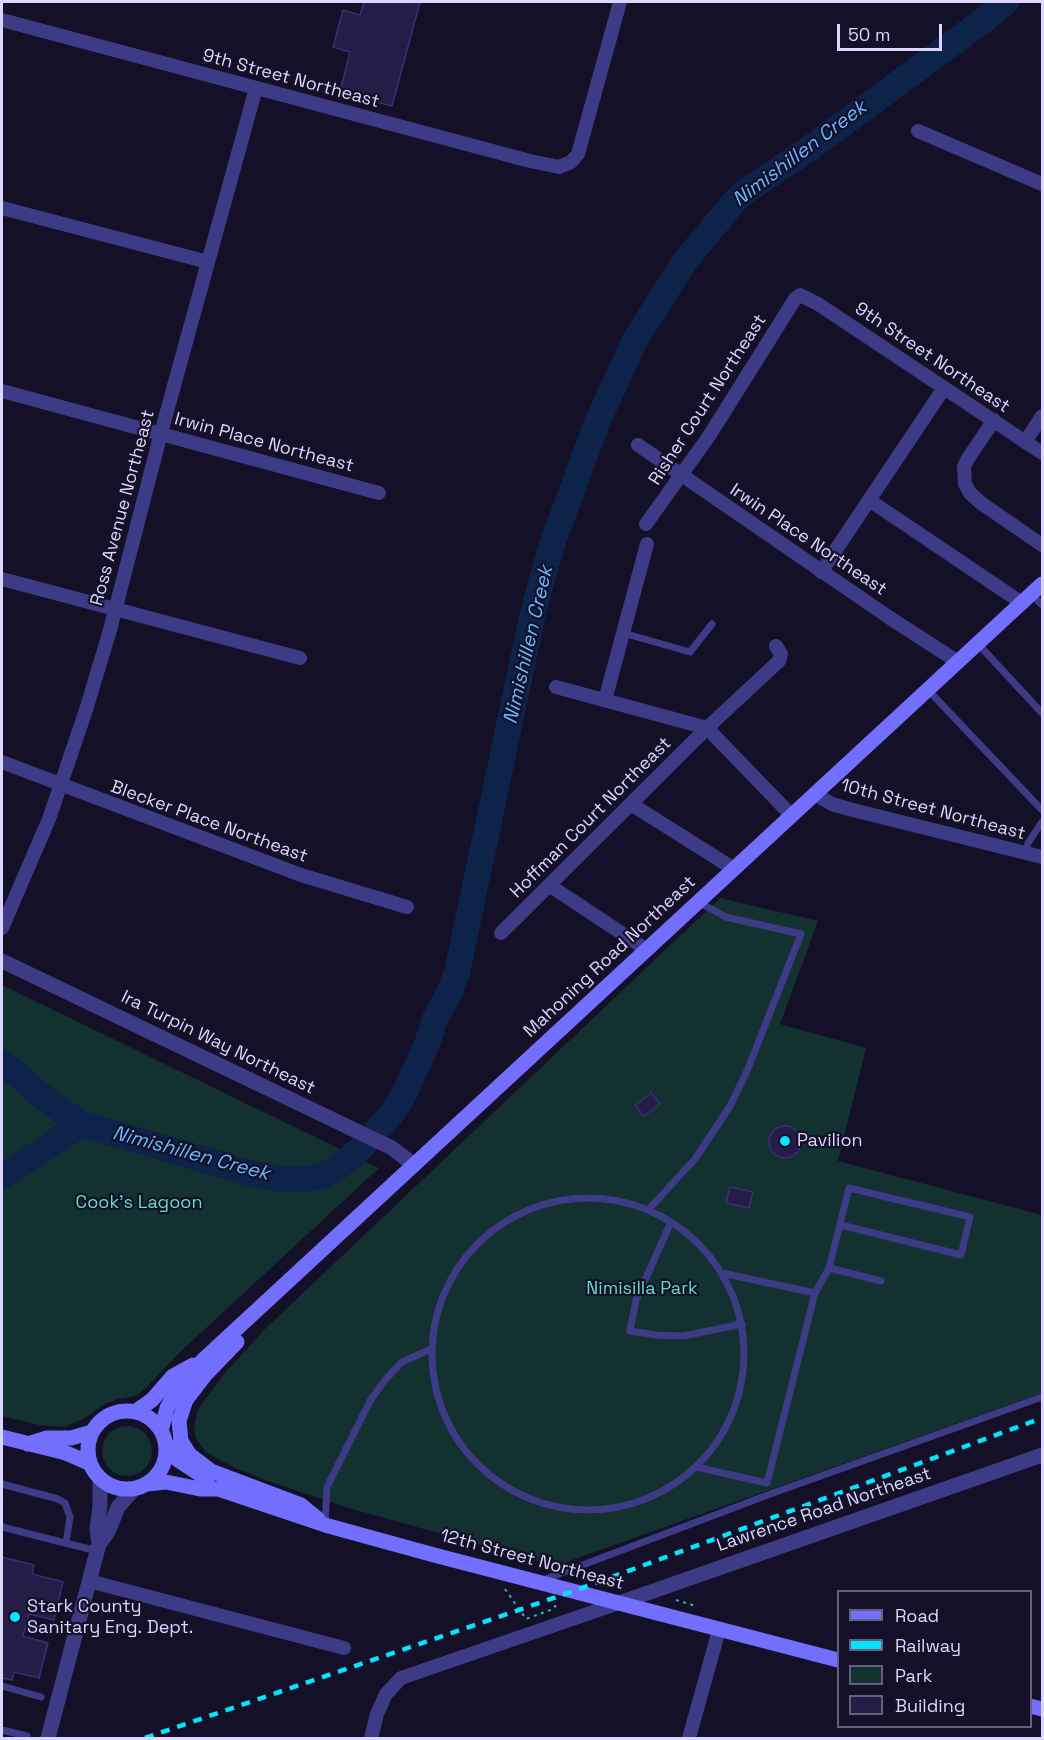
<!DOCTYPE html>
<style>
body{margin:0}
#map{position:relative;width:1044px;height:1740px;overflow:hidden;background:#141027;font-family:"Space Grotesk",sans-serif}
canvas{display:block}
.frame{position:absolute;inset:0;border:3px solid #dbd6ff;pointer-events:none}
.legend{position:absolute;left:837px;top:1590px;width:195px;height:138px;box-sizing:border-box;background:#141027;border:2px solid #645f7d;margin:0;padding:8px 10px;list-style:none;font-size:18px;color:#dbd6ff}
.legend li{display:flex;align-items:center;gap:12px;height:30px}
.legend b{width:30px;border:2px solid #645f7d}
.scale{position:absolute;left:837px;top:24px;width:105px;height:27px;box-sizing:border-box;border:3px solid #dbd6ff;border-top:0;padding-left:8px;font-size:18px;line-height:21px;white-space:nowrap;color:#dbd6ff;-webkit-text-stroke:4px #141027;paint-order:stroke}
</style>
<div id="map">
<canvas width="1044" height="1740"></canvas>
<div class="frame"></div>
<ul class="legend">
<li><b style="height:8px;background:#726efe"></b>Road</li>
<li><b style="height:8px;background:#04e4fd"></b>Railway</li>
<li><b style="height:16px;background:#133130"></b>Park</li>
<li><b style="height:16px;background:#251c48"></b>Building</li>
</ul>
<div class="scale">50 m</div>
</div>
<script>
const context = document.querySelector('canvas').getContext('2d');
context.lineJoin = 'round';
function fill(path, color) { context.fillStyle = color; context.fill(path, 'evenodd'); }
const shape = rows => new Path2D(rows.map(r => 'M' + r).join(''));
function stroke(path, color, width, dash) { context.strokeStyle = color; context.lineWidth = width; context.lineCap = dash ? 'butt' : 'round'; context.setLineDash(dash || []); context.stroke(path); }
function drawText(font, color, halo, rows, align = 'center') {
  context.font = font + ' "Space Grotesk",sans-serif'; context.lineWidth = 4.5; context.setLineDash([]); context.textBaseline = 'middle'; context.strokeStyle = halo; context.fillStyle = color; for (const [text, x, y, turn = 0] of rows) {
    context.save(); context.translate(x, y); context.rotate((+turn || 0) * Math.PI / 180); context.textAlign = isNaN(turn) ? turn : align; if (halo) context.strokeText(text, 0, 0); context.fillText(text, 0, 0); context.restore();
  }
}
const green = shape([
 [720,898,818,921,780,1024,866,1048,838,1161,1042,1215,1042,1393,555,1566,342,1506,265,1480,231,1466,206,1452,196,1439,194,1429,197,1411,223,1375,265,1329],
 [2,985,379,1168,178,1354,146,1388,136,1396,118,1399,103,1405,83,1419,64,1427,39,1425,2,1416],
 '102 1451a25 25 0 1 1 50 0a25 25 0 1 1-50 0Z'
]);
const river = shape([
 [2,1062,48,1101,82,1124,253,1174,279,1179,308,1179,322,1176,337,1168,358,1151,391,1115,403,1096,427,1044,435,1019,450,991,457,972,532,617,542,579,554,539,598,420,636,338,685,261,735,201,746,191,809,149,984,20,1006,2],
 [2,1177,82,1124]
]);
const building = shape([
 [364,2,420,2,392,106,340,92,350,52,333,47,343,10,360,15,364,2],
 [651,1093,660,1104,644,1116,635,1105,651,1093],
 '769 1142a16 16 0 1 1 32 0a16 16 0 1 1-32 0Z',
 [730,1187,753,1192,749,1208,726,1203,730,1187],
 [2,1557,34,1565,32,1574,63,1582,54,1620,29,1614,23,1636,48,1643,39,1678,14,1672,12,1680,2,1678,2,1557]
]);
const path = shape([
 [505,1589,526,1619,553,1609,555,1606,560,1608],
 [676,1600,696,1606]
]);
const service = shape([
 [1032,595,1042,605],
 [623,633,690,652,712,624],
 [978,644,1042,713],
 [928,690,1042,810],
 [1025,853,1028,843,1042,822],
 '432 1354a156 156 0 1 1 312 0a156 156 0 1 1-312 0Z',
 [648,1210,695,1159,730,1106,747,1071,801,934,726,917,698,902],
 [671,1222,636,1300,630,1331,656,1335,683,1336,742,1324],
 [829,1268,881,1281],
 [722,1273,815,1293],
 [696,1467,767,1483,815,1293,829,1268,849,1188,970,1217,961,1255,841,1225],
 [2,1484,58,1499,65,1503,70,1517,66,1543],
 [325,1525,327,1487,370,1401,385,1380,402,1362,431,1349],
 [2,1527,97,1551],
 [543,1580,773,1493,1042,1397],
 [2,1686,41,1697],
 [2,1730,27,1736]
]);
const minor = shape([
 [2,20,530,161,559,167,571,162,578,154,620,2],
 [918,131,1042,184],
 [2,208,208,262],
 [2,391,379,493],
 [994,420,967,460,964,467,965,484,970,493,981,503,1042,545],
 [1025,442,1042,416],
 [638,445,890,618,958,662],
 [869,500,1022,603],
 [646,524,709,436,795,299,800,295,818,304,1042,453],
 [821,572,944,388],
 [2,579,300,658],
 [556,687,707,728,792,816],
 [605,700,647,544],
 [2,762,301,875,407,907],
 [815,794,832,804,849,809,1042,857],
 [631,804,734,869],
 [549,885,647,950],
 [2,928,49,819,86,710,110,630,161,433,256,88],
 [501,933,707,728,779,661,781,654,776,646],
 [89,1581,344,1648],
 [371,1738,377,1714,386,1694,401,1678,619,1603],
 [689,1738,719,1630]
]);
const tertiary = shape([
 [2,961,392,1148,414,1165],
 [99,1544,97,1529,100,1506,100,1479],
 [619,1603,1042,1455],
 [48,1738,99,1544,108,1532,118,1507,134,1489]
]);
const secondary = shape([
 [237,1342,206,1374,186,1400,179,1421,181,1441,190,1455,211,1471,301,1505,318,1519],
 '88 1450a39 39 0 1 1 78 0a39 39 0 1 1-78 0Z',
 [135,1412,152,1400,173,1376,193,1365],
 [161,1431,167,1408,175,1393,203,1360,1042,584],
 [2,1437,66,1453,89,1463],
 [165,1442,178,1460,207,1479],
 [28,1444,47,1438,71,1438,92,1432],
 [147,1484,166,1482,200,1489,218,1489,325,1525,434,1555,838,1660],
 [1030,1706,1042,1709]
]);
const rail = shape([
 [145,1738,574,1591,1042,1418]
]);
const markers = [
 [785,1141,6,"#04e4fd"],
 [15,1617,6,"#04e4fd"]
];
const streetNames = [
 ["9th Street Northeast",291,79,15],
 ["9th Street Northeast",932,358,34],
 ["Risher Court Northeast",708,400,-57],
 ["Irwin Place Northeast",264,443,15],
 ["Ross Avenue Northeast",123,508,-75],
 ["Irwin Place Northeast",808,540,34],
 ["10th Street Northeast",933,810,15],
 ["Hoffman Court Northeast",591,818,-45],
 ["Blecker Place Northeast",209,822,20],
 ["Mahoning Road Northeast",610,957,-43],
 ["Ira Turpin Way Northeast",218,1043,26],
 ["Lawrence Road Northeast",824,1510,-19],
 ["12th Street Northeast",532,1560,15]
];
const poiNames = [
 ["Pavilion",797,1141],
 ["Stark County",27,1607],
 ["Sanitary Eng. Dept.",27,1628]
];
const parkNames = [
 ["Cook's Lagoon",139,1203],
 ["Nimisilla Park",642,1289]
];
const waterNames = [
 ["Nimishillen Creek",800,154,-37],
 ["Nimishillen Creek",529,645,-77],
 ["Nimishillen Creek",191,1154,15]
];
fill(green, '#133130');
stroke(river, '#0d2349', 26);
fill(building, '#251c48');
stroke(building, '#3c2e74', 1.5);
stroke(path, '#31b8b0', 2, [3, 4.5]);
stroke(service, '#3e3b86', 7);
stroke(minor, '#3e3b86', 14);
stroke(tertiary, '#3e3b86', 15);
stroke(secondary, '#726efe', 15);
stroke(rail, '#04e4fd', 4.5, [9, 8]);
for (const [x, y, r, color] of markers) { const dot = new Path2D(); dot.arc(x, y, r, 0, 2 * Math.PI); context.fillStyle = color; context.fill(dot); stroke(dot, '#141027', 2); }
drawText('18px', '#dbd6ff', '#141027', streetNames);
drawText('18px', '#dbd6ff', '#141027', poiNames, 'left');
drawText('18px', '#62dfc0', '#141027', parkNames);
drawText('italic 20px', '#65b7fe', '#141027', waterNames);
</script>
